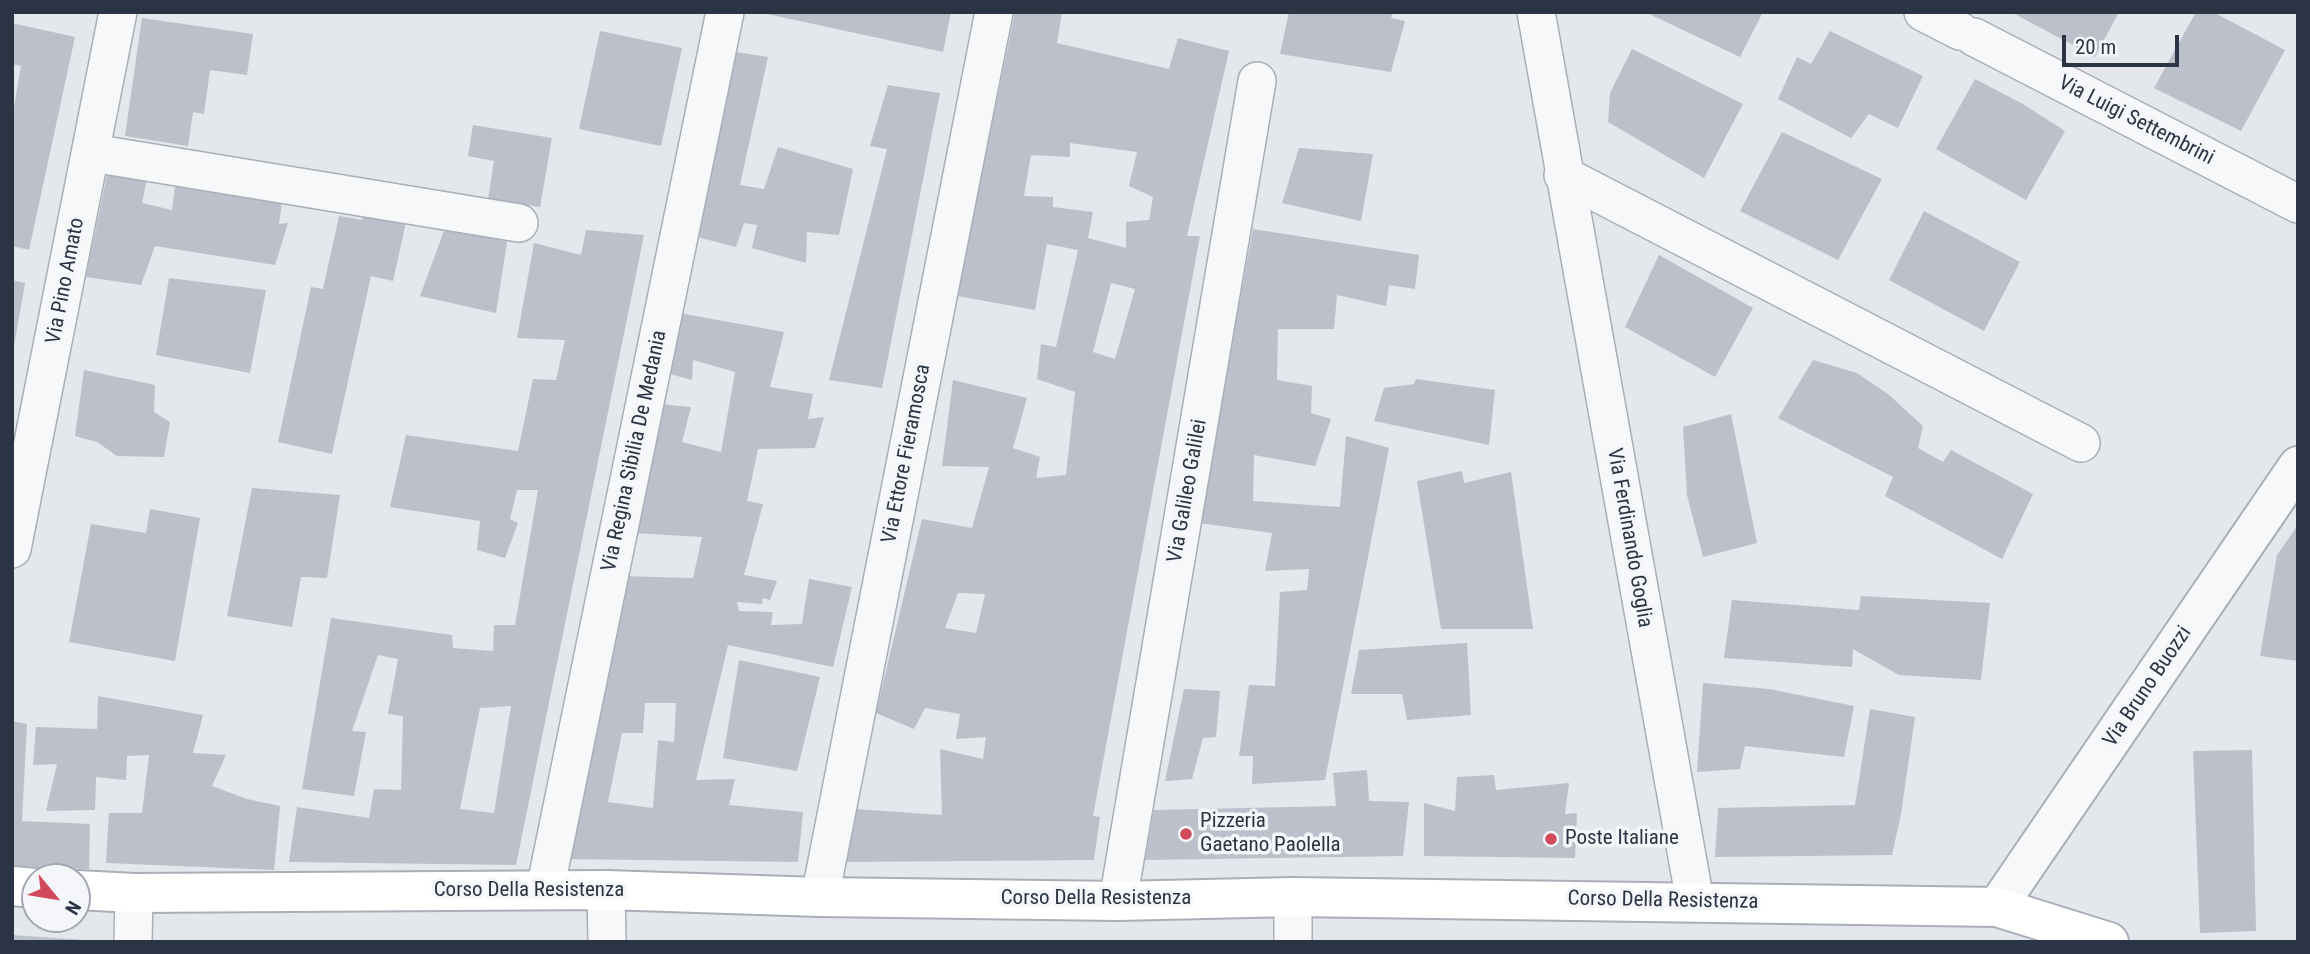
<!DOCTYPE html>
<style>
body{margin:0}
#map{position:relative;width:2310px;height:954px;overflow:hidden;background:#e4e7ec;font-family:"Roboto Condensed",sans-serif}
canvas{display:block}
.frame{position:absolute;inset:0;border:14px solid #2b3445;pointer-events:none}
.north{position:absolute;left:21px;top:863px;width:70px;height:70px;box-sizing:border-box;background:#f4f6f9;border:2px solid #a4a8b1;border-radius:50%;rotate:120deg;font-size:19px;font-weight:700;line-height:28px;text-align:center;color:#2b3445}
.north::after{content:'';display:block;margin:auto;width:24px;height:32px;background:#d1495b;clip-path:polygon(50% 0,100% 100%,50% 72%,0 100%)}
.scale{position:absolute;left:2062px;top:35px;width:117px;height:32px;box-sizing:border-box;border:4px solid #2b3445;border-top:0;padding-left:9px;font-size:21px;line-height:24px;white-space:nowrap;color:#2b3445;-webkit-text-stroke:5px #f4f6f9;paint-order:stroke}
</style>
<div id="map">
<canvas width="2310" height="954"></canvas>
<div class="frame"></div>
<div class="north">N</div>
<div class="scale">20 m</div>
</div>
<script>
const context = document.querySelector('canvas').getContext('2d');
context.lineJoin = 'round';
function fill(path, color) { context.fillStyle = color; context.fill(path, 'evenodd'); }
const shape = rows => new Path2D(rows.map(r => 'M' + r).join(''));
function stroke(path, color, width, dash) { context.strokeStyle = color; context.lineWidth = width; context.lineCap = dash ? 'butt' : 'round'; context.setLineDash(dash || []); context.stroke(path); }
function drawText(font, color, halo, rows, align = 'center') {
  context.font = font + ' "Roboto Condensed",sans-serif'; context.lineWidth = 7; context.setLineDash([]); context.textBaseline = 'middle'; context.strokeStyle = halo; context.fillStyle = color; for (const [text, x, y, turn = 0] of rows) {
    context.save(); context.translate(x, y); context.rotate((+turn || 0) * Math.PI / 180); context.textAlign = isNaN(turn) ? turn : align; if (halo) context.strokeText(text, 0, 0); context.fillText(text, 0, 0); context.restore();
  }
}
const building = shape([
 [758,12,951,12,943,52],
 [1015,12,1062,12,1057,43,1169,69,1178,38,1229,51,1187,236,1200,236,1093,816,1100,817,1094,860,847,862,855,809,942,815,940,749,983,759,986,737,956,739,960,714,925,708,914,729,876,713,922,519,972,528,989,467,942,466,953,380,1027,398,1013,448,1040,457,1036,478,1066,475,1075,392,1037,379,1041,344,1056,347,1078,250,1047,244,1035,310,957,296],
 [1070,143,1137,152,1129,186,1153,197,1149,220,1126,222,1126,248,1088,238,1093,212,1053,207,1053,197,1024,196,1031,155,1070,157],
 [1111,283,1135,289,1115,359,1093,352],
 [958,593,985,594,976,633,945,628],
 [1289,12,1393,12,1391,18,1405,21,1391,72,1280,54],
 [1645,12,1763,12,1740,57],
 [2011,12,2119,12,2095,57],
 [2196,12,2213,12,2285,50,2241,131,2154,88],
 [142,18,253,34,247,75,210,70,204,114,193,112,188,146,125,136],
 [12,23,75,37,29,250,12,246,12,119,21,66,12,64],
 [600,31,682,48,661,146,579,129],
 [1830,31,1923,76,1898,128,1869,114,1851,138,1778,99,1797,57,1811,64],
 [1632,49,1743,104,1704,178,1608,122,1610,93],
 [724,50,768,57,740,185,764,189,778,147,853,169,839,235,807,232,806,263,752,248,757,225,744,223,736,247,697,237],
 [1975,79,2023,104,2065,131,2026,200,1936,149],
 [888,85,940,93,882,388,829,380,887,149,870,146],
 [473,125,552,138,540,207,488,199,494,161,468,156],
 [1782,132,1882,179,1838,260,1740,211],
 [1299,148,1373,154,1361,221,1282,203],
 [109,165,149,169,142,203,172,210,176,178,282,202,279,224,288,223,275,265,155,246,141,285,86,277],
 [1924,211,2020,262,1984,331,1889,280],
 [363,213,406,222,393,281,371,276,332,454,278,442,311,287,323,289,339,216,362,220],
 [445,228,508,236,496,313,420,296],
 [1253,229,1419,255,1415,289,1389,285,1386,306,1337,295,1334,329,1278,329,1277,380,1312,386,1311,413,1331,419,1315,466,1254,455,1253,501,1340,507,1346,436,1389,448,1325,780,1252,784,1253,756,1239,756,1249,685,1275,686,1280,592,1307,590,1309,569,1265,571,1272,533,1199,523],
 [586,230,644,235,516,865,289,862,297,807,369,818,374,789,401,790,403,716,388,714,398,659,378,655,352,731,366,732,354,796,302,789,331,618,452,635,453,648,493,651,494,625,515,625,538,490,517,490,510,519,518,523,505,558,477,550,480,521,390,507,406,435,518,451,533,379,556,380,565,340,517,338,534,243,581,255],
 [511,706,494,813,460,809,480,708],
 [1659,255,1753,308,1715,377,1625,327],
 [169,278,266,290,250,373,156,355],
 [12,280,25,283,14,346,12,346],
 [674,312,784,332,770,387,813,394,808,419,824,417,815,448,758,449,747,501,763,504,744,575,777,581,770,600,763,598,762,604,737,602,739,611,773,612,771,625,802,624,809,579,852,587,833,667,728,645,696,780,735,779,729,805,803,812,798,862,564,859,619,576,693,578,702,537,633,533,648,403,691,407,682,442,721,452,735,372,693,360,692,380,662,372],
 [645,703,676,703,674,742,658,740,653,808,608,802,622,733,643,733],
 [1813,360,1857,373,1888,394,1923,426,1918,448,1943,462,1951,450,2033,494,2002,559,1885,496,1893,477,1778,418],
 [84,370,155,385,154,412,170,422,164,457,117,456,97,442,75,436],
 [1416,379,1495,390,1489,445,1374,421,1384,388,1414,384],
 [1731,414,1757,543,1703,557,1687,495,1683,427],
 [1462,471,1464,483,1511,472,1533,629,1441,629,1417,481],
 [252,488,340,495,327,578,301,577,292,627,227,616],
 [150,509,200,518,175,661,69,642,91,524,146,533],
 [2298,525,2298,661,2260,656,2277,555],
 [1861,596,1990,603,1981,680,1899,675,1853,649,1852,667,1724,658,1732,600,1859,610],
 [1467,643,1471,715,1407,720,1402,694,1351,694,1359,650],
 [739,660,820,677,797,771,723,758],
 [1703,683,1769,689,1854,706,1844,757,1745,746,1740,769,1697,772],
 [1184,689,1220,691,1216,737,1203,738,1192,779,1165,781],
 [98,696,203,715,193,753,226,755,212,786,247,799,280,806,274,870,106,863,109,813,142,813,149,755,127,756,126,780,96,777,95,810,46,811,57,764,33,765,36,727,97,729],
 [1870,709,1915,717,1901,814,1892,855,1715,857,1718,808,1855,805],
 [12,721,27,724,22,821,90,824,89,869,12,866],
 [2252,750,2256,931,2200,933,2193,751],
 [1367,770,1369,801,1409,802,1403,856,1145,860,1154,810,1336,806,1333,773],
 [1494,775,1496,790,1569,783,1565,814,1577,813,1575,858,1424,856,1424,803,1455,811,1457,777],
 [12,935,84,940,84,942,12,942]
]);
const minor = shape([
 [1536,12,1695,901],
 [1923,12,1960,31],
 [1974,37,2298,204],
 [92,153,519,223],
 [1563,175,2081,443],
 [12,549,118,12],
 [545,890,725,12],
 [606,890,607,942],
 [820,897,994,12],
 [1118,901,1257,81],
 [133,942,134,893],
 [1293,942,1293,897]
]);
const tertiary = shape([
 [1997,907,2298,466]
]);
const secondary = shape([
 [12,886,35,888],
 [77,890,134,893,606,890,820,897,1118,901,1293,897,1997,907,2109,942]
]);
const markers = [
 [1186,834,7,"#d1495b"],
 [1551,839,7,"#d1495b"]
];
const streetNames = [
 ["Via Luigi Settembrini",2136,121,27],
 ["Via Pino Amato",66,281,-79],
 ["Via Regina Sibilia De Medania",635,451,-78],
 ["Via Ettore Fieramosca",907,454,-79],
 ["Via Galileo Galilei",1188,491,-80],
 ["Via Ferdinando Goglia",1629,538,80],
 ["Via Bruno Buozzi",2148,687,-56],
 ["Corso Della Resistenza",529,891],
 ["Corso Della Resistenza",1096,899],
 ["Corso Della Resistenza",1663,901,1]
];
const poiNames = [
 ["Pizzeria",1200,822],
 ["Gaetano Paolella",1200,846],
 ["Poste Italiane",1565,839]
];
fill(building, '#bbc0ca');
stroke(minor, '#a9aeb7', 40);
stroke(tertiary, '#a9aeb7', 42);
stroke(secondary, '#a9aeb7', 42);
stroke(minor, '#f7f8fa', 37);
stroke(tertiary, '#f7f8fa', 38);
stroke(secondary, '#fff', 38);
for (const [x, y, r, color] of markers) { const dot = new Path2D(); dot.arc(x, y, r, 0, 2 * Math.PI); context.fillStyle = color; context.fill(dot); stroke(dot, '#f4f6f9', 2.5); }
drawText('21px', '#2b3445', '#f4f6f9', streetNames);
drawText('21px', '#2b3445', '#f4f6f9', poiNames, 'left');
</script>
